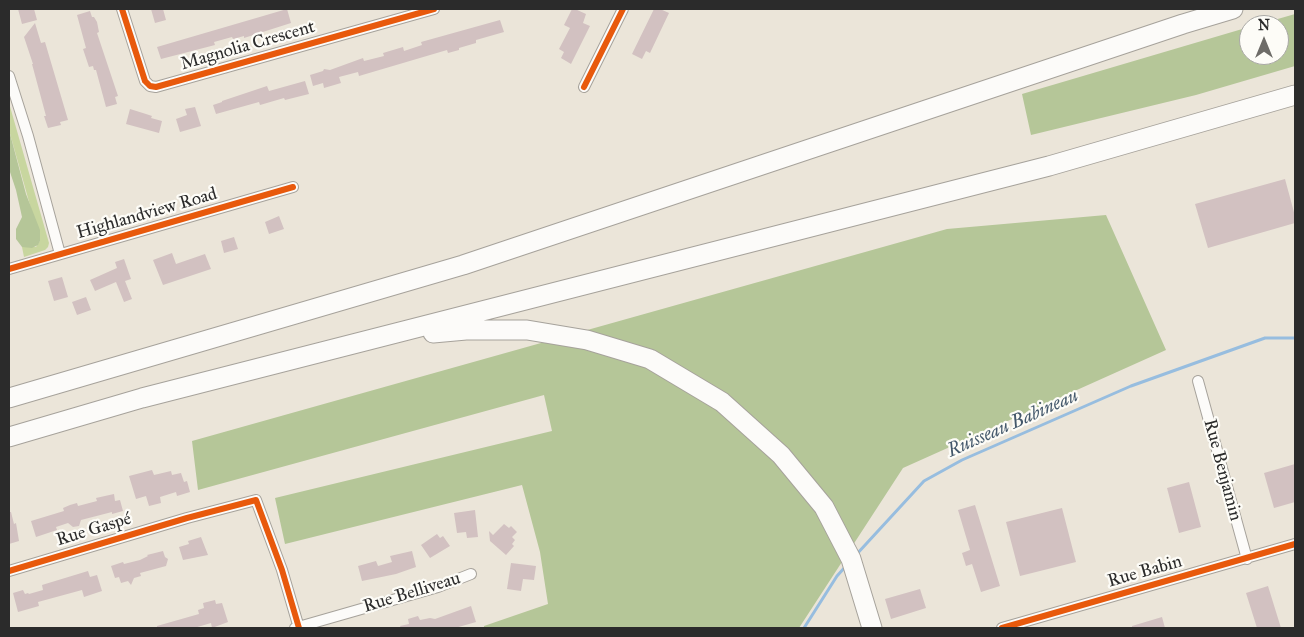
<!DOCTYPE html>
<meta charset="utf-8">
<style>
body{margin:0}
#map{position:relative;width:1304px;height:637px;overflow:hidden;background:#ebe5d9;font-family:"IM FELL Great Primer",serif}
canvas{display:block}
.frame{position:absolute;inset:0;border:10px solid #2b2b2b;pointer-events:none}
.north{position:absolute;left:1239px;top:15px;width:50px;height:50px;box-sizing:border-box;background:#fdfcf7;border:1px solid #a9a8a5;border-radius:50%;rotate:0deg;font-size:14px;font-weight:700;line-height:20px;text-align:center;color:#2b2b2b}
.north::after{content:'';display:block;margin:auto;width:18px;height:22px;background:#6e6c68;clip-path:polygon(50% 0,100% 100%,50% 72%,0 100%)}
</style>
<div id="map">
<canvas width="1304" height="637"></canvas>
<div class="frame"></div>
<div class="north">N</div>
</div>
<script>
const context = document.querySelector('canvas').getContext('2d');
context.lineJoin = 'round';
function fill(path, color) { context.fillStyle = color; context.fill(path, 'evenodd'); }
const shape = rows => new Path2D(rows.map(r => 'M' + r).join(''));
function stroke(path, color, width, dash) { context.strokeStyle = color; context.lineWidth = width; context.lineCap = dash ? 'butt' : 'round'; context.setLineDash(dash || []); context.stroke(path); }
function drawText(font, color, halo, rows, align = 'center') {
  context.font = font + ' "IM FELL Great Primer",serif'; context.lineWidth = 4.5; context.setLineDash([]); context.textBaseline = 'middle'; context.strokeStyle = halo; context.fillStyle = color; for (const [text, x, y, turn = 0] of rows) {
    context.save(); context.translate(x, y); context.rotate((+turn || 0) * Math.PI / 180); context.textAlign = isNaN(turn) ? turn : align; if (halo) context.strokeText(text, 0, 0); context.fillText(text, 0, 0); context.restore();
  }
}
const green = shape([
 [9,103,49,243,48,247,45,250,24,257,22,247,36,247,40,241,9,130]
]);
const forest = shape([
 [1295,14,1295,66,1196,95,1031,135,1022,94,1249,27,1249,55,1279,55,1279,25,1257,25],
 [9,130,26,194,40,230,40,241,38,245,32,248,22,247,16,239,16,229,22,217,16,190,9,169],
 [1106,215,1166,350,903,468,799,628,484,628,484,626,548,604,540,552,522,485,285,544,275,498,552,431,544,395,198,490,192,441,947,229]
]);
const stream = shape([
 [855,556,924,481,962,460,1131,386,1265,338,1295,338],
 [804,628,837,576,846,566]
]);
const building = shape([
 [18,9,34,9,37,20,22,24],
 [151,9,163,9,166,20,155,23],
 [287,9,291,23,244,38,244,36,233,39,232,37,214,42,215,45,161,59,157,47],
 [572,9,575,9,586,14,583,23,590,26,571,64,561,58,564,52,559,49,570,28,564,25],
 [654,9,660,9,669,13,650,53,646,51,642,59,632,54],
 [90,11,92,17,94,17,97,22,99,32,97,33,118,96,115,97,117,104,106,107,96,70,94,70,93,66,89,67,83,49,86,48,77,15],
 [500,20,504,32,476,40,476,43,459,48,459,50,448,53,447,50,359,76,358,72,339,77,341,83,324,88,323,83,313,86,310,75,323,71,324,69,330,70,363,58,364,61,384,56,383,53,403,47,404,51,422,45,421,42],
 [35,23,41,43,45,42,68,120,60,122,61,125,48,128,44,116,46,116,32,64,33,64,24,37],
 [305,81,309,94,285,100,284,98,260,105,259,102,216,114,213,105,222,102,222,101,267,86,269,91],
 [195,107,201,126,180,132,176,119,187,115,185,109],
 [130,109,146,114,152,116,151,118,162,121,159,133,126,124],
 [1285,179,1295,216,1295,223,1208,248,1195,204],
 [279,216,284,229,269,234,265,222],
 [234,237,238,249,224,253,221,241],
 [172,253,176,264,205,254,211,269,163,285,153,260],
 [124,259,131,279,125,281,132,299,124,302,116,282,95,291,90,280,117,268,115,262],
 [62,277,68,297,54,301,48,281],
 [86,297,91,310,77,315,72,302],
 [1295,464,1295,502,1274,508,1264,473],
 [152,470,154,475,171,471,172,475,181,473,184,482,187,481,190,492,177,496,176,492,160,497,161,503,149,506,146,496,136,499,129,476],
 [1189,482,1201,527,1179,533,1167,488],
 [114,494,115,501,120,500,123,511,112,514,112,512,81,520,79,526,73,527,68,523,56,527,57,530,36,537,31,521,64,511,63,508,70,505,77,503,78,506,97,501,96,498],
 [975,505,1000,586,981,592,972,564,966,566,962,553,970,550,958,510],
 [1062,508,1076,562,1020,576,1006,522],
 [475,510,478,537,467,538,466,532,457,533,454,513],
 [9,512,11,512,14,524,16,523,19,541,9,544],
 [504,524,509,528,511,526,517,532,512,537,515,540,512,544,514,546,506,555,490,541,489,531,493,535],
 [437,534,440,538,443,536,450,546,430,558,421,545],
 [201,537,208,555,183,560,179,547,189,544,188,541],
 [163,551,165,557,168,559,166,566,140,573,141,576,134,578,131,585,128,581,121,583,119,577,115,578,111,566,123,562,124,564,140,560,148,556,147,555],
 [412,551,416,567,396,574,362,581,358,566,376,561,378,566,392,562,390,556],
 [511,563,536,566,534,580,523,579,521,591,507,589],
 [88,571,90,577,97,575,102,591,84,597,82,590,38,602,39,606,18,612,13,593,23,590,25,594,28,593,29,594,43,590,42,585],
 [1268,586,1281,628,1257,628,1246,593],
 [920,589,926,608,891,619,885,599],
 [215,600,216,604,222,603,228,622,212,628,211,623,194,628,157,628,157,626,199,614,198,610,204,608,203,603],
 [471,606,476,622,455,628,401,628,400,626,409,624,408,619,418,616,420,620,430,618,435,619],
 [1162,617,1165,628,1132,628,1132,626]
]);
const minor = shape([
 [122,9,145,81,150,86,156,87,434,9],
 [9,76,28,136,60,254],
 [584,87,623,9],
 [9,269,293,187],
 [1198,381,1247,559],
 [9,571,187,518,256,500,282,570,299,628],
 [295,628,438,587,471,574],
 [1002,628,1295,544]
]);
const motorway = shape([
 [433,333,466,330,527,330,587,340,650,359,722,402,781,455,824,507,851,559,872,628],
 [9,398,463,265,1183,24,1233,9],
 [9,437,142,398,1049,166,1295,95]
]);
const cycleway = shape([
 [122,9,145,81,150,86,156,87,434,9],
 [584,87,623,9],
 [9,269,293,187],
 [9,571,187,518,256,500,282,570,299,628],
 [1002,628,1295,544]
]);
const streetNames = [
 ["Magnolia Crescent",248,46,-16],
 ["Highlandview Road",147,214,-16],
 ["Rue Benjamin",1222,470,75],
 ["Rue Gaspé",94,530,-17],
 ["Rue Babin",1145,572,-16],
 ["Rue Belliveau",412,593,-17]
];
const waterNames = [
 ["Ruisseau Babineau",1013,424,-24]
];
fill(green, '#c8d69f');
fill(forest, '#b5c698');
stroke(stream, '#97bddf', 3);
fill(building, '#d2c1c1');
stroke(minor, '#a6a29b', 12);
stroke(motorway, '#a6a29b', 21);
stroke(minor, '#fcfbf9', 10);
stroke(motorway, '#fcfbf9', 19);
stroke(cycleway, '#e8590c', 6);
drawText('18px', '#2b2b2b', '#fdfcf7', streetNames);
drawText('italic 19px', '#44586b', '#fdfcf7', waterNames);
</script>
